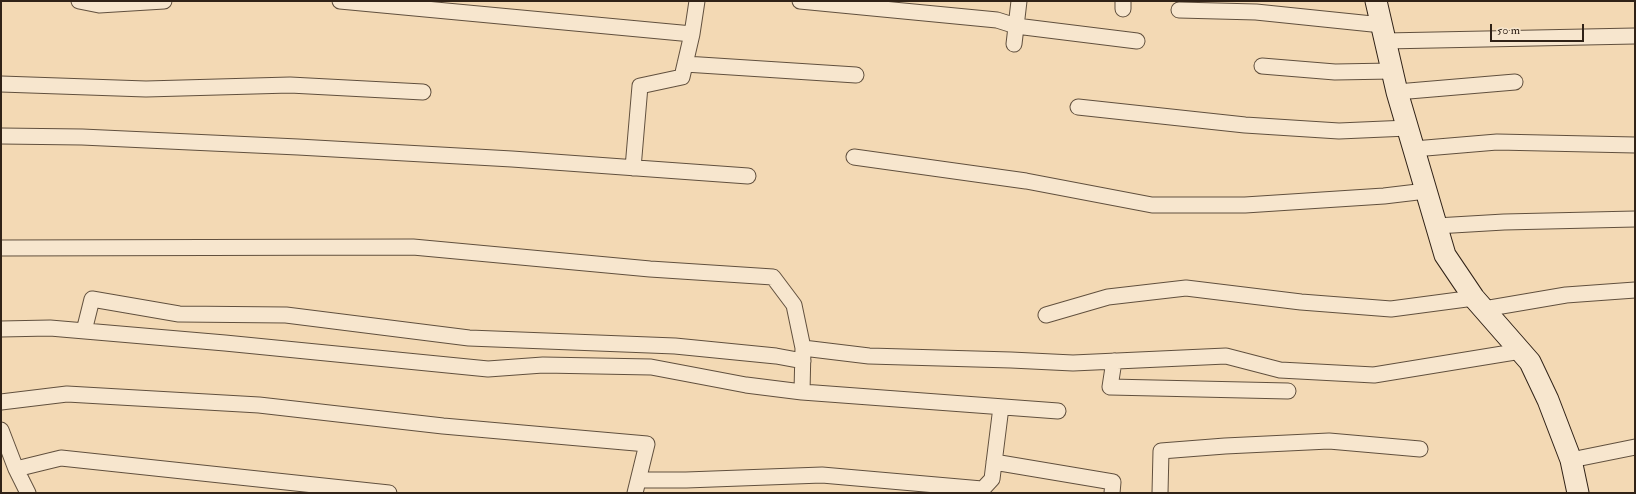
<!DOCTYPE html>
<style>
body{margin:0}
#map{position:relative;width:1636px;height:494px;overflow:hidden;background:#f3d9b4;font-family:"IM FELL Double Pica",serif}
canvas{display:block}
.frame{position:absolute;inset:0;border:2px solid #302217;pointer-events:none}
.scale{position:absolute;left:1490px;top:24px;width:94px;height:18px;box-sizing:border-box;border:2px solid #302217;border-top:0;padding-left:5px;font-size:12px;line-height:14px;white-space:nowrap;color:#302217;-webkit-text-stroke:3px #f7e6ce;paint-order:stroke}
</style>
<div id="map">
<canvas width="1636" height="494"></canvas>
<div class="frame"></div>
<div class="scale">50 m</div>
</div>
<script>
const context = document.querySelector('canvas').getContext('2d');
context.lineJoin = 'round';
const shape = rows => new Path2D(rows.map(r => 'M' + r).join(''));
function stroke(path, color, width, dash) { context.strokeStyle = color; context.lineWidth = width; context.lineCap = dash ? 'butt' : 'round'; context.setLineDash(dash || []); context.stroke(path); }
const street = shape([
 [79,1,99,5,164,1],
 [340,1,692,34],
 [800,1,997,20,1016,26,1137,41],
 [1123,9,1123,1],
 [1179,10,1256,12,1382,25],
 [1385,41,1635,36],
 [1014,44,1019,1],
 [685,64,856,75],
 [1262,66,1335,72,1392,71],
 [1,84,146,89,290,85,423,92],
 [1397,92,1515,82],
 [1078,107,1245,125,1339,131,1408,128],
 [1,136,82,137,298,147,512,159,748,176],
 [1414,149,1497,142,1635,145],
 [854,157,1026,181,1152,205,1245,205,1384,196,1426,191],
 [633,168,640,86,682,77,692,34,697,1],
 [1436,226,1504,222,1635,219],
 [1,248,413,247,650,269,773,277,794,305,803,348,802,392],
 [1484,309,1566,295,1635,290],
 [1046,315,1108,297,1186,288,1301,302,1391,309,1474,298],
 [1,329,50,328,225,343,488,369,543,365,651,367,746,385,802,392,1058,411],
 [84,331,92,299,179,314,286,315,469,338,675,346,776,356,803,361],
 [803,348,869,356,1011,360,1073,363,1226,356,1280,370,1374,375,1521,351],
 [1114,361,1110,387,1288,391],
 [1,402,67,394,259,405,443,426,647,444,635,493],
 [1,430,16,469,28,493],
 [1571,460,1635,447],
 [994,462,1113,482,1112,493],
 [16,469,61,458,389,493],
 [639,480,686,480,822,475,982,489],
 [979,493,992,479,1001,407],
 [1160,493,1161,451,1225,446,1329,441,1420,449]
]);
const secondary = shape([
 [1376,1,1397,92,1445,255,1474,298,1530,362,1548,400,1571,460,1578,493]
]);
stroke(street, '#61503e', 17);
stroke(secondary, '#302217', 23);
stroke(street, '#f7e6ce', 15);
stroke(secondary, '#f7e6ce', 21);
</script>
